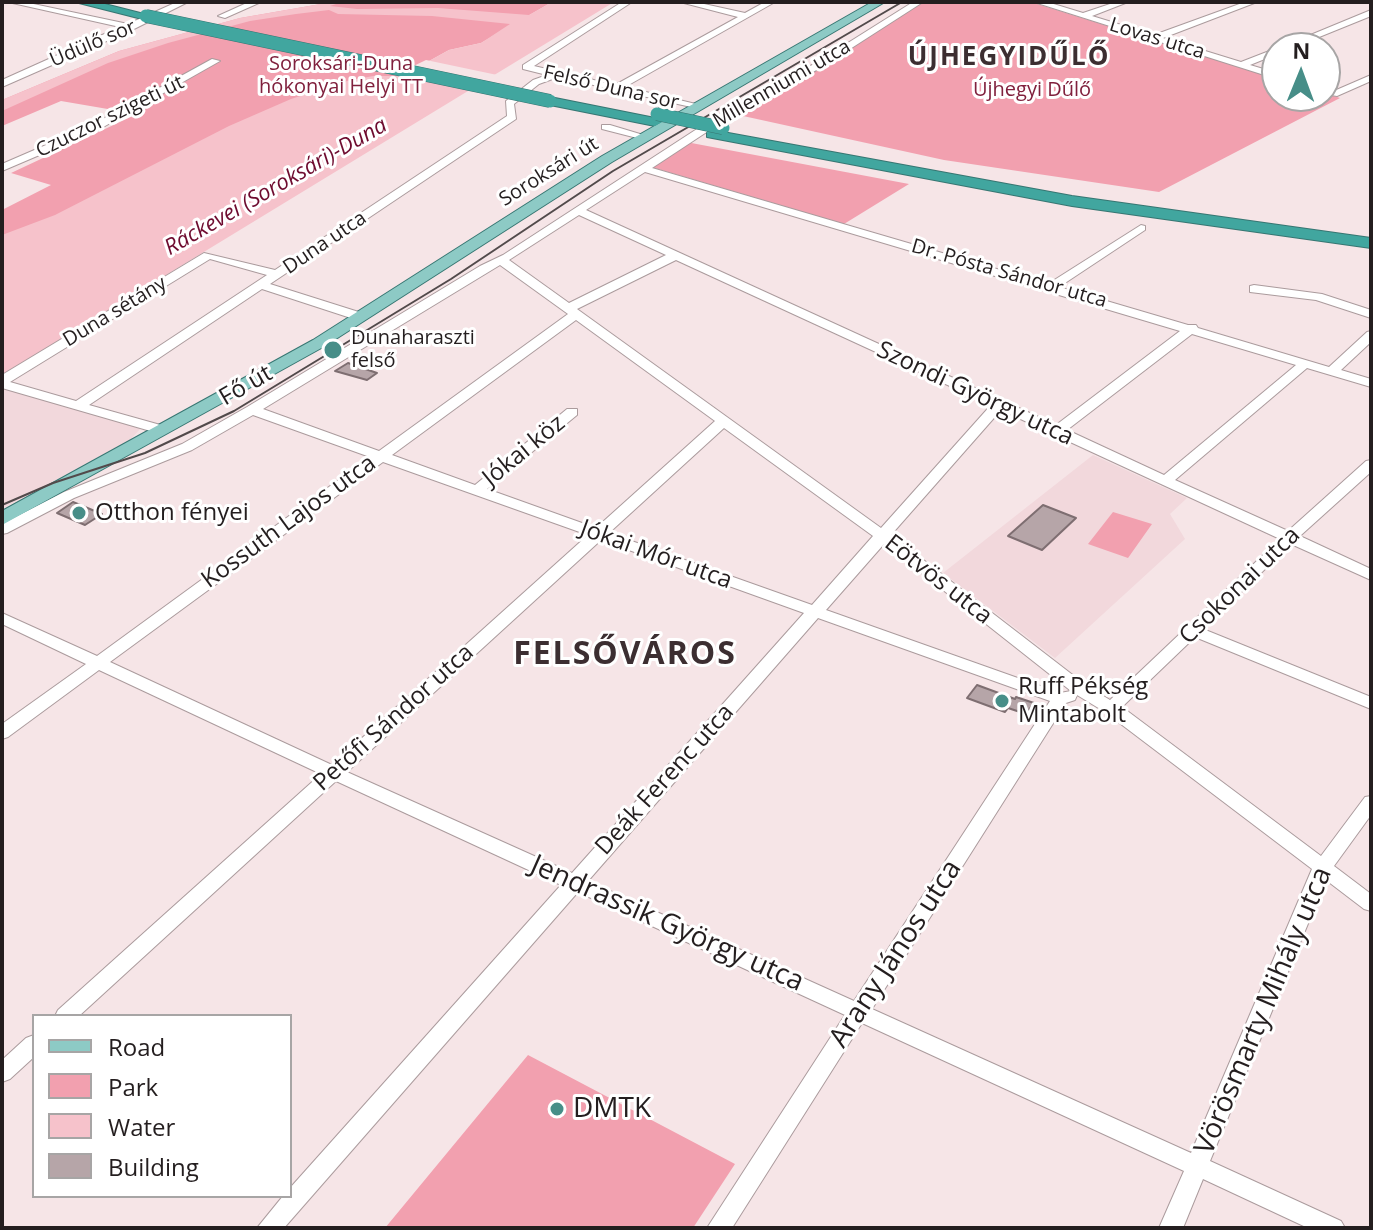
<!DOCTYPE html>
<meta charset="utf-8">
<style>
body{margin:0}
#map{position:relative;width:1373px;height:1230px;overflow:hidden;background:#f6e5e7;font-family:"Open Sans",sans-serif}
canvas{display:block}
.frame{position:absolute;inset:0;border:4px solid #241e1f;pointer-events:none}
.legend{position:absolute;left:32px;top:1014px;width:260px;height:184px;box-sizing:border-box;background:#fff;border:2px solid #a7a5a5;margin:0;padding:10px 14px;list-style:none;font-size:24px;color:#241e1f}
.legend li{display:flex;align-items:center;gap:16px;height:40px}
.legend b{width:40px;border:2px solid #a7a5a5}
.north{position:absolute;left:1261px;top:32px;width:80px;height:80px;box-sizing:border-box;background:#fff;border:2px solid #a7a5a5;border-radius:50%;rotate:1deg;font-size:22px;font-weight:700;line-height:32px;text-align:center;color:#241e1f}
.north::after{content:'';display:block;margin:auto;width:28px;height:36px;background:#478e88;clip-path:polygon(50% 0,100% 100%,50% 72%,0 100%)}
</style>
<div id="map">
<canvas width="1373" height="1230"></canvas>
<div class="frame"></div>
<ul class="legend">
<li><b style="height:10px;background:#8dcac5"></b>Road</li>
<li><b style="height:22px;background:#f2a0af"></b>Park</li>
<li><b style="height:22px;background:#f6c2cb"></b>Water</li>
<li><b style="height:22px;background:#b6a5a8"></b>Building</li>
</ul>
<div class="north">N</div>
</div>
<script>
const context = document.querySelector('canvas').getContext('2d');
context.lineJoin = 'round';
function fill(path, color) { context.fillStyle = color; context.fill(path, 'evenodd'); }
const shape = rows => new Path2D(rows.map(r => 'M' + r).join(''));
function stroke(path, color, width, dash) { context.strokeStyle = color; context.lineWidth = width; context.lineCap = dash ? 'butt' : 'round'; context.setLineDash(dash || []); context.stroke(path); }
function drawText(font, color, halo, rows, align = 'center') {
  context.font = font + ' "Open Sans",sans-serif'; context.lineWidth = 6; context.setLineDash([]); context.textBaseline = 'middle'; context.strokeStyle = halo; context.fillStyle = color; for (const [text, x, y, turn = 0] of rows) {
    context.save(); context.translate(x, y); context.rotate((+turn || 0) * Math.PI / 180); context.textAlign = isNaN(turn) ? turn : align; if (halo) context.strokeText(text, 0, 0); context.fillText(text, 0, 0); context.restore();
  }
}
const built = shape([
 [2,387,143,426,130,440,2,509],
 [1093,455,1187,498,1170,514,1185,539,1055,658,943,573]
]);
const green = shape([
 [332,2,552,2,481,43,449,50,402,76,392,76,2,313,2,210,51,185,11,173,137,114,61,101,2,126,2,100,119,51,240,18],
 [923,2,1031,2,1277,79,1277,96,1325,96,1325,93,1340,98,1159,192,944,160,734,114,817,68],
 [686,142,909,184,844,224,651,167],
 [1113,512,1152,524,1128,558,1088,544],
 [528,1055,735,1164,693,1228,385,1228]
]);
const water = shape([
 [332,2,342,2,330,6,357,9,438,8,529,15,552,2,614,2,2,375,2,235,55,215,229,126,291,99,347,81,373,76,402,76,449,50,481,43,510,24,432,16,338,14,329,10,296,14,250,21,168,43,108,63,2,111,2,100,119,51,240,18]
]);
const pier = shape([
 [426,60,502,76,477,91,401,72]
]);
const building = shape([
 [348,363,377,373,367,380,335,371,348,363],
 [73,502,102,514,85,525,57,513,73,502],
 [1043,505,1076,518,1042,550,1008,536,1043,505],
 [977,685,1015,699,1016,697,1034,703,1026,714,1008,708,1005,712,967,698,977,685]
]);
const minor = shape([
 [8,2,24,2,128,24,177,2,188,2,134,29,2,87,2,80,120,27,8,2],
 [249,2,261,2,225,18,218,16,249,2],
 [622,2,632,2,534,66,615,85,738,17,680,2,695,2,745,13,765,2,775,2,625,87,700,105,700,109,558,77,539,84,514,104,516,119,270,284,365,314,365,320,357,320,262,289,89,405,164,426,166,429,164,432,154,432,2,388,2,375,204,253,275,270,507,116,506,101,533,80,547,75,523,69,523,65,622,2],
 [210,259,267,275,76,401,10,382,210,259],
 [913,2,923,2,822,67,728,118,652,168,1048,284,1141,225,1145,226,1145,230,1059,287,1188,325,1196,325,1198,328,1329,367,1367,332,1371,331,1371,342,1341,370,1371,379,1371,387,1307,368,1175,480,1288,531,1366,461,1371,460,1371,472,1300,536,1371,569,1371,580,1291,544,1203,629,1371,697,1371,709,1195,637,1122,707,1321,856,1365,797,1371,796,1371,815,1334,866,1371,894,1371,911,1364,909,1326,880,1210,1161,1341,1221,1345,1228,1308,1228,1203,1179,1183,1228,1159,1228,1184,1171,862,1023,732,1228,707,1228,845,1015,578,892,284,1228,257,1228,283,1196,290,1196,290,1188,561,885,336,781,79,1016,55,1016,58,1010,321,774,99,670,8,737,2,739,2,724,86,664,2,624,2,613,97,656,370,457,253,415,192,450,74,498,7,533,2,534,2,524,64,492,182,444,247,407,480,266,503,255,720,114,816,63,913,2],
 [645,172,1180,331,1056,425,586,210,645,172],
 [579,215,666,255,569,303,509,260,579,215],
 [676,260,991,405,881,528,577,309,676,260],
 [500,265,568,314,379,451,263,409,500,265],
 [576,320,715,421,596,528,487,489,577,415,577,409,567,409,475,485,392,455,576,320],
 [1192,334,1296,365,1164,475,1067,430,1192,334],
 [1001,410,1280,539,1110,700,1087,686,891,535,1001,410],
 [724,428,873,536,812,605,609,533,724,428],
 [383,462,588,535,332,765,110,662,383,462],
 [601,540,804,613,572,873,347,772,601,540],
 [884,544,886,545,1071,691,1060,693,826,610,884,544],
 [818,618,1050,701,854,1001,588,881,818,618],
 [1077,695,1105,712,1312,869,1191,1153,872,1009,1066,703,1075,700,1077,695],
 [1034,2,1047,2,1083,13,1116,2,1128,2,1092,16,1154,35,1245,2,1257,2,1163,38,1241,62,1277,48,1277,54,1250,65,1277,73,1277,79,1034,2],
 [1371,10,1371,16,1292,48,1279,48,1371,10],
 [212,59,220,61,98,130,2,171,2,164,90,126,212,59],
 [1371,75,1371,81,1337,96,1325,94,1325,88,1334,91,1371,75],
 [602,125,610,125,650,137,641,139,602,129,602,125],
 [1254,285,1322,294,1371,310,1371,318,1316,300,1250,292,1250,286,1254,285],
 [34,1035,34,1057,10,1079,2,1082,2,1060,26,1038,34,1035]
]);
const major = shape([
 [872,2,885,2,612,162,325,346,2,525,2,511,313,340,602,156,872,2]
]);
const highway = shape([
 [75,2,97,2,152,16,146,20,75,2],
 [550,97,655,118,662,122,655,126,545,104,545,98,550,97],
 [712,130,1072,196,1371,238,1371,248,1072,206,707,137,707,131,712,130]
]);
const tram = shape([
 [2,505,53,483,145,453,234,411,451,279,613,171,902,2]
]);
const highwayBridge = shape([
 [146,16,550,101],
 [657,114,723,128]
]);
const markers = [
 [333,350,10,"#478e88"],
 [79,513,8,"#478e88"],
 [1002,701,8,"#478e88"],
 [557,1109,8,"#478e88"]
];
const farStreetnames = [
 ["Lovas utca",1157,39,17],
 ["Üdülő sor",93,44,-23],
 ["Millenniumi utca",782,84,-30],
 ["Felső Duna sor",611,88,13],
 ["Czuczor szigeti út",110,117,-26],
 ["Soroksári út",549,172,-32],
 ["Duna utca",325,243,-34],
 ["Dr. Pósta Sándor utca",1009,274,16],
 ["Duna sétány",115,312,-31]
];
const farParknames = [
 ["Soroksári-Duna",341,64],
 ["hókonyai Helyi TT",341,87],
 ["Újhegyi Dűlő",1032,90]
];
const farPoinames = [
 ["Dunaharaszti",351,338],
 ["felső",351,361]
];
const farWaternames = [
 ["Ráckevei (Soroksári)-Duna",276,187,-30]
];
const streetNames = [
 ["Fő út",246,386,-30],
 ["Szondi György utca",975,394,25],
 ["Jókai köz",524,451,-39],
 ["Kossuth Lajos utca",289,522,-36],
 ["Jókai Mór utca",656,555,20],
 ["Eötvös utca",938,580,38],
 ["Csokonai utca",1240,586,-44],
 ["Petőfi Sándor utca",394,718,-42],
 ["Deák Ferenc utca",665,780,-48]
];
const poiNames = [
 ["Otthon fényei",95,513],
 ["Ruff Pékség",1018,687],
 ["Mintabolt",1018,715]
];
const farDistrictnames = [
 ["ÚJHEGYIDŰLŐ",1009,58]
];
const nearStreetnames = [
 ["Jendrassik György utca",667,924,24],
 ["Arany János utca",896,954,-57],
 ["Vörösmarty Mihály utca",1264,1011,-67]
];
const nearPoinames = [
 ["DMTK",573,1109]
];
const districtNames = [
 ["FELSŐVÁROS",625,655]
];
fill(built, '#f2d8dc');
fill(green, '#f2a0af');
fill(water, '#f6c2cb');
fill(pier, '#f6e5e7');
fill(building, '#b6a5a8');
stroke(building, '#7e6e71', 2);
stroke(minor, '#ab9b9d', 2);
stroke(major, '#377672', 2);
stroke(highway, '#377672', 2);
fill(minor, '#fff');
fill(major, '#8dcac5');
fill(highway, '#41a69f');
stroke(tram, '#524a4b', 2);
stroke(highwayBridge, '#377672', 14, []);
stroke(highwayBridge, '#41a69f', 13);
for (const [x, y, r, color] of markers) { const dot = new Path2D(); dot.arc(x, y, r, 0, 2 * Math.PI); context.fillStyle = color; context.fill(dot); stroke(dot, '#fff', 3); }
drawText('20px', '#241e1f', '#fff', farStreetnames);
drawText('20px', '#80203d', '#fff', farParknames);
drawText('20px', '#241e1f', '#fff', farPoinames, 'left');
drawText('italic 22px', '#6e0b2f', '#fff', farWaternames);
drawText('24px', '#241e1f', '#fff', streetNames);
drawText('24px', '#241e1f', '#fff', poiNames, 'left');
context.letterSpacing = '2px';
drawText('bold 26px', '#3c2e31', '#fff', farDistrictnames);
context.letterSpacing = '0px';
drawText('28px', '#241e1f', '#fff', nearStreetnames);
drawText('28px', '#241e1f', '#fff', nearPoinames, 'left');
context.letterSpacing = '2px';
drawText('bold 32px', '#3c2e31', '#fff', districtNames);
context.letterSpacing = '0px';
</script>
